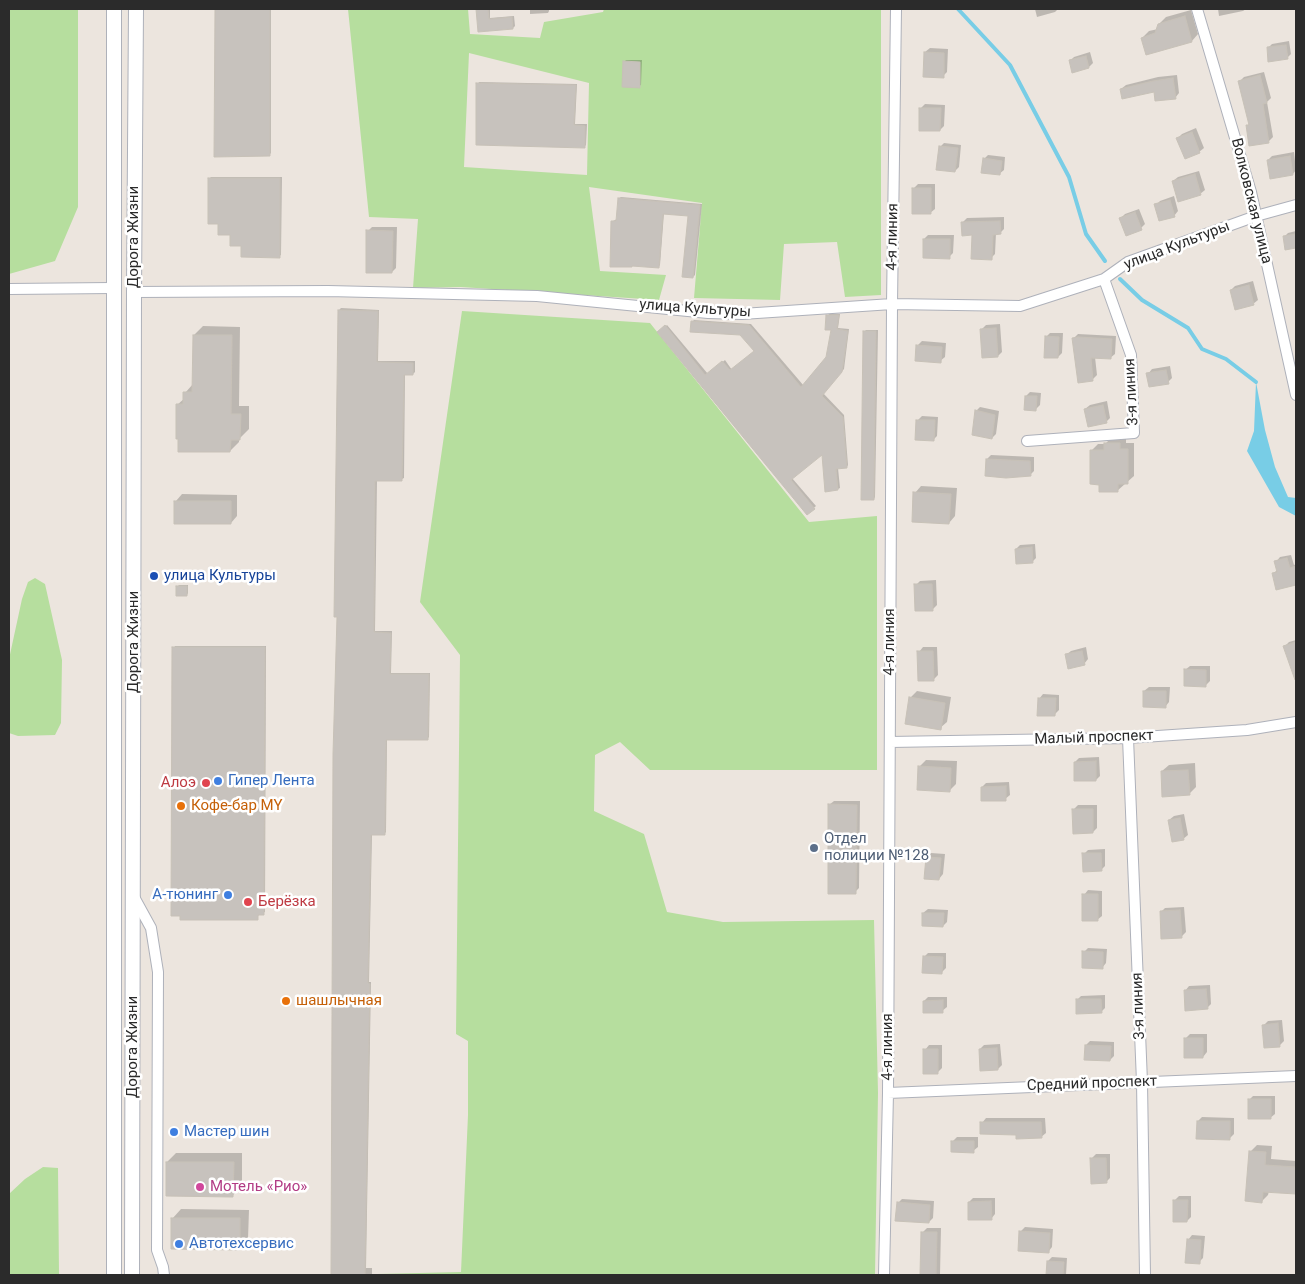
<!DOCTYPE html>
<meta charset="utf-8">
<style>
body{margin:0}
#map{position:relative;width:1305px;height:1284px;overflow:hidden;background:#ece5de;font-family:Roboto,sans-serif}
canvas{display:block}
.frame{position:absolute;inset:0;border:10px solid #2b2b2b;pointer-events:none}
</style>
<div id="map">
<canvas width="1305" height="1284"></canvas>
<div class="frame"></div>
</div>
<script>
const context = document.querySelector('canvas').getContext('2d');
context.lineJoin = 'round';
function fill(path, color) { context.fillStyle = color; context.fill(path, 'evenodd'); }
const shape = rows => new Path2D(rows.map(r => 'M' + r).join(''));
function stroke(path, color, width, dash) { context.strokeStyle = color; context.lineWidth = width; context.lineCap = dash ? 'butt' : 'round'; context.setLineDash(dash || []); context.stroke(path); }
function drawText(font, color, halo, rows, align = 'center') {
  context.font = font + ' Roboto,sans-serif'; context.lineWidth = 5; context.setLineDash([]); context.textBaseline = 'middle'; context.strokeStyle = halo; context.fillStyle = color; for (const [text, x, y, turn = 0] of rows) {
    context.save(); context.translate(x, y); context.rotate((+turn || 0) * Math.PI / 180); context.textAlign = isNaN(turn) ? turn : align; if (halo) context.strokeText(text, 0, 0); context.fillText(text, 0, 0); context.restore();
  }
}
const green = shape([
 [9,9,78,9,78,207,55,261,9,274],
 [348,9,468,9,470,34,540,38,544,22,603,12,604,9,881,9,881,295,845,297,837,242,784,244,780,300,694,298,702,203,589,187,600,271,666,275,659,300,461,287,413,288,418,219,369,217],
 [469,53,589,83,587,175,464,167],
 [462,311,650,323,809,522,877,516,877,770,650,770,620,742,595,755,594,811,644,834,667,912,723,922,874,920,878,1093,875,1275,377,1275,377,1274,461,1272,468,1115,468,1041,456,1034,460,655,420,602],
 [35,578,45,584,62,660,61,723,55,735,18,736,9,733,9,659,22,599,28,582],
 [43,1167,58,1168,59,1275,9,1275,9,1194,25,1179]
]);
const water = shape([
 [1256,382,1265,430,1275,467,1288,497,1296,498,1296,516,1279,507,1247,451,1254,431]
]);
const shadow = shape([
 [216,9,271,9,271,153,269,155,215,156],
 [477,9,490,9,490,18,514,16,515,26,513,28,479,31],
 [530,9,549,9,549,11,548,13,530,14],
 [1035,9,1058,9,1055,12,1037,17],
 [1218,9,1246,9,1243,11,1219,16],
 [1191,10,1198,34,1192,41,1142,38,1149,31,1158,29,1159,24,1166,17],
 [1289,41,1291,54,1287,58,1268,48,1272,44],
 [930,48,948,49,947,72,943,76,925,52],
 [1090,52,1093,63,1089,67,1073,71,1070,61,1074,57],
 [626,60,642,60,641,85,639,86,624,62],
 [1264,72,1271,98,1267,102,1273,137,1268,142,1247,126,1250,123,1240,81,1244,77],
 [1177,75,1179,93,1175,98,1155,90,1121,89,1126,85,1158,77],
 [479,82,577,84,575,124,587,124,586,145,584,147,478,84],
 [925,104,945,105,944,126,940,130,921,108],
 [1196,128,1204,148,1199,152,1178,138,1182,134],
 [944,143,961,145,959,167,955,171,940,147],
 [1294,152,1296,170,1293,174,1268,160,1272,156],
 [988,155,1005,157,1004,170,999,174,984,159],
 [1199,171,1205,190,1200,194,1173,181,1178,177],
 [211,177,282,177,281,255,279,256,242,245,219,223,209,179],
 [918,184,935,184,935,209,930,213,913,189],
 [1174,196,1178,211,1174,216,1156,205,1160,201],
 [621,197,702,204,695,275,693,277,689,215,664,213,660,265,658,267,633,265,613,221,617,219,619,198],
 [1139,209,1145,224,1141,228,1121,218,1125,214],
 [1004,217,1004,229,1000,233,996,233,995,254,991,258,963,222,967,218],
 [372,227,397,227,396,268,392,272,368,231],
 [1296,231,1296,247,1286,249,1284,237,1288,233],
 [928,235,954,235,953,253,949,257,924,239],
 [1253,281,1258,300,1253,304,1231,290,1235,286],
 [341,308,379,310,378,361,415,361,415,372,413,374,405,374,404,478,402,479,377,479,375,631,392,631,391,673,430,673,429,737,427,739,387,738,386,832,384,834,372,834,369,982,371,982,366,1268,372,1268,372,1275,333,1275,334,754,339,616,339,310],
 [829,314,840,314,838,328,849,329,844,369,823,393,844,415,848,465,847,467,838,468,840,488,838,489,823,453,792,478,816,506,807,514,659,332,667,325,708,374,725,360,732,370,755,351,741,334,692,322,694,320,751,324,804,386,827,358,832,329,828,316],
 [1000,324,1002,352,998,356,982,329,986,325],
 [203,326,240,327,239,406,249,406,249,429,239,439,239,442,230,451,177,405,185,398,185,393,193,384,194,335],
 [866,330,878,330,875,497,874,499,865,331],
 [1050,333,1063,333,1062,353,1058,357,1046,337],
 [1078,334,1116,336,1115,354,1110,358,1095,357,1097,375,1093,379,1074,338],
 [922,341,946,343,945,357,940,361,918,345],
 [1170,366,1172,378,1168,382,1148,374,1152,369],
 [1030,392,1041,393,1040,405,1036,409,1026,396],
 [1107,401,1110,418,1106,422,1085,409,1090,405],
 [980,407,999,411,996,434,992,438,976,411],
 [922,416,938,417,937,436,933,440,918,420],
 [1112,437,1126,437,1126,443,1134,443,1134,476,1117,491,1092,450,1098,444,1105,444],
 [991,455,1034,457,1034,471,1030,475,987,459],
 [921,486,957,488,955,516,949,523,915,493],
 [182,494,237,495,237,516,231,523,176,501],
 [1035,544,1036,558,1032,562,1016,549,1020,545],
 [1291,555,1294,565,1296,564,1296,584,1277,588,1274,573,1278,569,1276,562,1280,557],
 [936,580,937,605,933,609,916,585,920,581],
 [179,585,188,585,188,593,187,595,178,586],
 [1296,640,1296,660,1290,662,1284,647,1289,642],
 [175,646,266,646,265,912,259,914,257,919,174,648],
 [923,647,937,647,938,675,933,680,919,652],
 [1086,647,1088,659,1084,664,1066,655,1071,651],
 [1190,666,1210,666,1210,681,1205,686,1185,670],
 [1149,687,1170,687,1169,702,1165,707,1144,691],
 [917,691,951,697,947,722,940,728,910,698],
 [1043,694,1059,695,1059,710,1055,714,1039,699],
 [1099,757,1100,776,1096,780,1075,762,1079,758],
 [926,760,957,761,956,784,949,791,920,766],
 [1195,763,1196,787,1189,794,1162,771,1169,765],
 [1009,782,1010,795,1005,799,982,787,986,783],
 [834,801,860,801,859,888,855,892,829,805],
 [1078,805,1097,805,1097,828,1093,832,1073,810],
 [1184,814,1188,835,1183,839,1169,820,1174,816],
 [1105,849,1105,866,1101,870,1084,854,1088,850],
 [931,853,945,854,943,874,939,879,927,857],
 [1088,890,1102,891,1102,916,1097,920,1084,895],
 [1184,907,1186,932,1181,937,1161,912,1165,908],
 [928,909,948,910,947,922,943,926,923,913],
 [1088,948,1107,949,1106,963,1102,968,1084,952],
 [928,953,946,953,946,968,942,972,924,957],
 [1210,985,1211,1004,1207,1008,1185,991,1189,986],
 [1105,995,1105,1008,1101,1012,1077,1000,1081,996],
 [928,997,947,997,947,1007,942,1011,924,1001],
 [1282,1020,1284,1041,1279,1046,1264,1025,1268,1021],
 [1190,1034,1207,1034,1207,1052,1203,1057,1186,1038],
 [1090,1041,1114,1042,1114,1056,1110,1060,1086,1045],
 [1000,1044,1002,1065,998,1069,980,1049,984,1045],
 [929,1045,942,1045,942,1068,938,1072,925,1050],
 [1253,1096,1275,1096,1275,1114,1270,1118,1249,1100],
 [1202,1117,1234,1118,1234,1134,1230,1138,1198,1121],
 [986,1118,1045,1118,1046,1133,1041,1137,982,1123],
 [957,1137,978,1137,978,1147,973,1151,953,1141],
 [1257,1145,1272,1146,1271,1159,1296,1161,1296,1193,1269,1191,1268,1195,1262,1201,1250,1152],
 [176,1153,242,1153,242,1186,233,1195,167,1162],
 [1096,1154,1110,1154,1110,1178,1106,1182,1092,1158],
 [1179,1196,1191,1196,1191,1217,1187,1221,1175,1200],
 [973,1198,995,1198,995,1214,991,1219,969,1202],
 [902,1199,934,1201,933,1218,929,1222,898,1203],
 [181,1209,249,1210,248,1239,239,1248,172,1219],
 [1025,1227,1053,1229,1052,1247,1048,1252,1020,1232],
 [927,1228,941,1228,940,1275,921,1275,923,1232],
 [1192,1235,1205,1236,1203,1258,1199,1262,1188,1240],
 [1052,1257,1067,1258,1066,1275,1047,1275,1048,1261]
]);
const stream = shape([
 [958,9,1010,65,1069,177,1086,234,1105,261],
 [1120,279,1142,300,1188,328,1202,349,1226,359,1256,382]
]);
const building = shape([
 [215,9,270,9,270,156,214,157,215,9],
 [476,9,488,9,489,19,512,17,513,29,478,32,476,9],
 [1185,16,1192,42,1146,55,1141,38,1155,33,1158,24,1185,16],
 [1286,45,1288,59,1268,62,1267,47,1286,45],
 [924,52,944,53,944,78,923,77,924,52],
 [1086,56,1089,68,1072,73,1069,60,1086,56],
 [623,61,640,62,640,88,622,87,623,61],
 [1260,75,1267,103,1263,104,1269,143,1249,146,1246,125,1249,125,1238,81,1260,75],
 [1173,78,1176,99,1155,101,1154,92,1122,99,1120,89,1153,81,1173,78],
 [476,83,576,85,574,125,585,126,585,148,476,145,476,83],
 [919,108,941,108,940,131,919,131,919,108],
 [1192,132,1200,153,1185,159,1176,138,1192,132],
 [939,146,958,148,955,172,936,170,939,146],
 [1290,156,1293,175,1270,179,1267,160,1290,156],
 [983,158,1002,161,1000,175,981,173,983,158],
 [1195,174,1201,195,1178,202,1172,181,1195,174],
 [208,178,280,178,280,258,241,257,241,246,230,246,230,235,218,235,218,224,208,224,208,178],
 [912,188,931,188,931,214,912,214,912,188],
 [618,198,700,205,693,278,682,277,688,216,663,214,659,268,632,266,632,267,610,267,611,221,616,221,618,198],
 [1170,200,1175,217,1159,221,1154,204,1170,200],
 [1135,212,1142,230,1126,236,1119,218,1135,212],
 [1000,221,1001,234,993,235,992,260,971,259,972,235,962,236,961,222,1000,221],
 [366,230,393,231,392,273,366,273,366,230],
 [1296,234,1296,248,1285,250,1283,236,1296,234],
 [923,239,950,239,950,259,923,258,923,239],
 [1249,285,1254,305,1235,310,1230,290,1249,285],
 [338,310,378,311,377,362,413,363,413,375,404,375,402,481,375,481,374,632,391,633,390,674,429,674,428,740,386,740,385,835,371,835,368,983,370,984,365,1275,331,1275,333,754,337,617,334,617,338,310],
 [826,315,839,315,837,329,848,331,842,372,822,396,843,417,847,468,836,469,838,490,825,492,822,455,791,480,815,509,807,515,657,332,665,325,705,375,722,361,730,370,754,351,740,335,690,332,691,321,749,325,801,387,826,357,831,330,825,330,826,315],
 [996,328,998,357,982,358,980,329,996,328],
 [863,331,876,331,874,500,861,500,863,331],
 [193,335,232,335,231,414,241,414,240,440,231,440,230,452,178,452,178,439,176,439,176,404,183,404,183,392,192,392,193,335],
 [1045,336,1059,337,1058,358,1044,358,1045,336],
 [1078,337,1112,339,1111,359,1091,358,1093,381,1078,383,1072,338,1078,337],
 [916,345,942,347,941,363,915,361,916,345],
 [1166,370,1169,384,1149,387,1146,373,1166,370],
 [1025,396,1037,396,1036,411,1024,410,1025,396],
 [1103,405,1107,423,1088,427,1084,409,1103,405],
 [975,410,995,415,992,439,972,435,975,410],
 [916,420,935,420,934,441,915,440,916,420],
 [1104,443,1120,443,1120,449,1128,449,1128,484,1118,484,1118,492,1099,492,1099,485,1090,484,1090,450,1104,450,1104,443],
 [986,459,1030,461,1031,476,1006,478,985,476,986,459],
 [913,492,951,494,949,524,912,522,913,492],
 [174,501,231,501,231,524,174,524,174,501],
 [1032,547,1033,563,1016,564,1015,549,1032,547],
 [1287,558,1290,568,1296,566,1296,585,1276,590,1272,573,1277,572,1274,561,1287,558],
 [914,584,932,584,933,611,915,611,914,584],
 [176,586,187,586,187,596,176,596,176,586],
 [1296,642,1296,680,1295,680,1283,646,1296,642],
 [172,647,265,647,264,915,258,915,258,920,180,920,180,916,171,916,172,647],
 [917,651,933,651,934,681,918,681,917,651],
 [1082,651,1085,665,1068,669,1065,654,1082,651],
 [1184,669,1206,670,1206,687,1184,686,1184,669],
 [1143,691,1166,691,1166,708,1143,707,1143,691],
 [909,697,945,703,941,730,905,724,909,697],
 [1038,698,1056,698,1055,716,1037,716,1038,698],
 [1096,761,1096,781,1074,781,1074,762,1096,761],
 [918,766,951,768,950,792,917,790,918,766],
 [1188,770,1190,795,1162,797,1161,771,1188,770],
 [1006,786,1006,801,981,801,981,787,1006,786],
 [828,804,857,805,856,894,828,894,828,804],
 [1072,809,1093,809,1093,833,1073,834,1072,809],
 [1180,818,1184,840,1172,842,1168,820,1180,818],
 [1082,853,1101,853,1102,871,1083,872,1082,853],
 [926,857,941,858,939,880,924,879,926,857],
 [1082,894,1098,894,1098,921,1082,921,1082,894],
 [1180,910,1182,938,1161,939,1160,911,1180,910],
 [922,913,944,913,943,927,922,926,922,913],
 [1082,951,1103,952,1103,969,1082,968,1082,951],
 [923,956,943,957,942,974,922,973,923,956],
 [1206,989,1208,1009,1185,1011,1184,990,1206,989],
 [1076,999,1101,999,1102,1013,1076,1014,1076,999],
 [943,1000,943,1013,923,1013,923,1001,943,1000],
 [1278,1023,1280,1047,1264,1048,1262,1025,1278,1023],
 [1184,1038,1203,1038,1203,1058,1184,1058,1184,1038],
 [1085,1045,1111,1046,1110,1061,1084,1060,1085,1045],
 [997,1048,998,1070,980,1071,979,1049,997,1048],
 [923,1049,938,1049,938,1074,923,1074,923,1049],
 [1248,1099,1271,1099,1271,1119,1248,1119,1248,1099],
 [1197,1121,1230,1121,1230,1140,1196,1139,1197,1121],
 [980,1122,1041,1122,1042,1138,1016,1139,1016,1135,980,1134,980,1122],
 [951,1141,974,1141,974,1153,951,1152,951,1141],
 [1249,1151,1266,1152,1265,1165,1296,1167,1296,1194,1263,1192,1262,1203,1245,1201,1249,1151],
 [1090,1158,1106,1158,1107,1183,1091,1184,1090,1158],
 [166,1162,234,1162,233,1197,166,1196,166,1162],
 [1173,1200,1188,1200,1187,1222,1173,1222,1173,1200],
 [991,1201,992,1220,968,1220,968,1202,991,1201],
 [897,1202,930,1205,929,1223,895,1221,897,1202],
 [171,1218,240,1218,240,1250,171,1249,171,1218],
 [1019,1231,1050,1233,1049,1253,1018,1251,1019,1231],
 [921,1232,937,1232,936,1275,920,1275,921,1232],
 [1187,1239,1201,1240,1200,1264,1185,1263,1187,1239],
 [1047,1261,1064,1262,1063,1275,1046,1275,1047,1261]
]);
const minor = shape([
 [1197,9,1251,192,1296,395],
 [9,289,112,288],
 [134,292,328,291,537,296,708,313,742,314,892,304,1020,306,1104,279,1128,262,1256,216,1296,205],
 [1027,441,1134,433,1131,355,1104,279],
 [1128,738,1142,1082,1145,1275],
 [890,742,1128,738,1247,730,1296,722],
 [134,897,151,928,158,972,157,1250,163,1267,164,1275],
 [888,1093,1296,1076],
 [884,1275,888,1093,892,304,896,9]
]);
const secondary = shape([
 [114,9,114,1275],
 [132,1275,134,292,136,9]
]);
const markers = [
 [154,576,5,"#1a4fb4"],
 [218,781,5,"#3f7fe0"],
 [206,783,5,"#e0444e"],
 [181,806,5,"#e8710a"],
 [814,848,5,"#5c6f8a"],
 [228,895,5,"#3f7fe0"],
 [248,902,5,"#e0444e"],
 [286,1001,5,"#e8710a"],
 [174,1132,5,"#3f7fe0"],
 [200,1187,5,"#d1479c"],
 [179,1244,5,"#3f7fe0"]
];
const streetNames = [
 ["Волковская улица",1251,201,76],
 ["Дорога Жизни",134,237,-90],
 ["4-я линия",893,237,-89],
 ["улица Культуры",1177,246,-21],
 ["улица Культуры",695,309,4],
 ["3-я линия",1132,392,-93],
 ["Дорога Жизни",134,642,-90],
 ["4-я линия",890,642,-90],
 ["Малый проспект",1094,738,-2],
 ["3-я линия",1139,1006,-92],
 ["Дорога Жизни",133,1047,-90],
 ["4-я линия",888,1047,-90],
 ["Средний проспект",1092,1084,-2]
];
const transitNames = [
 ["улица Культуры",164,576]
];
const shopNames = [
 ["Гипер Лента",228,781],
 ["А-тюнинг",218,895,"right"],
 ["Мастер шин",184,1132],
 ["Автотехсервис",189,1244]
];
const healthNames = [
 ["Алоэ",196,783],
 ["Берёзка",258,902,"left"]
];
const foodNames = [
 ["Кофе-бар MY",191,806],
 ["шашлычная",296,1001]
];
const serviceNames = [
 ["Отдел",824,839],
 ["полиции №128",824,856]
];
const hotelNames = [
 ["Мотель «Рио»",210,1187]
];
fill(green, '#b6de9e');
fill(water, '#78cde6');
fill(shadow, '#0003');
stroke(stream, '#78cde6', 4);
fill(building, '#c7c2bd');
stroke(building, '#c7c1b7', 1);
stroke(minor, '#aeb1ba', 12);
stroke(secondary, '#aeb1ba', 16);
stroke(minor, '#fff', 10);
stroke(secondary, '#fff', 14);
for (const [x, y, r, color] of markers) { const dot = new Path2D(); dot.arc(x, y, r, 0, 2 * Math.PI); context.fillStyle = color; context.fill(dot); stroke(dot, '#fff', 2); }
drawText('15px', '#2b2b2b', '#fff', streetNames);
drawText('15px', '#164399', '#fff', transitNames, 'left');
drawText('15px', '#366cbe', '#fff', shopNames, 'left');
drawText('15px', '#be3a42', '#fff', healthNames, 'right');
drawText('15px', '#c56008', '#fff', foodNames, 'left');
drawText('15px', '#4e5e75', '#fff', serviceNames, 'left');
drawText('15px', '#b23c85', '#fff', hotelNames, 'left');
</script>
